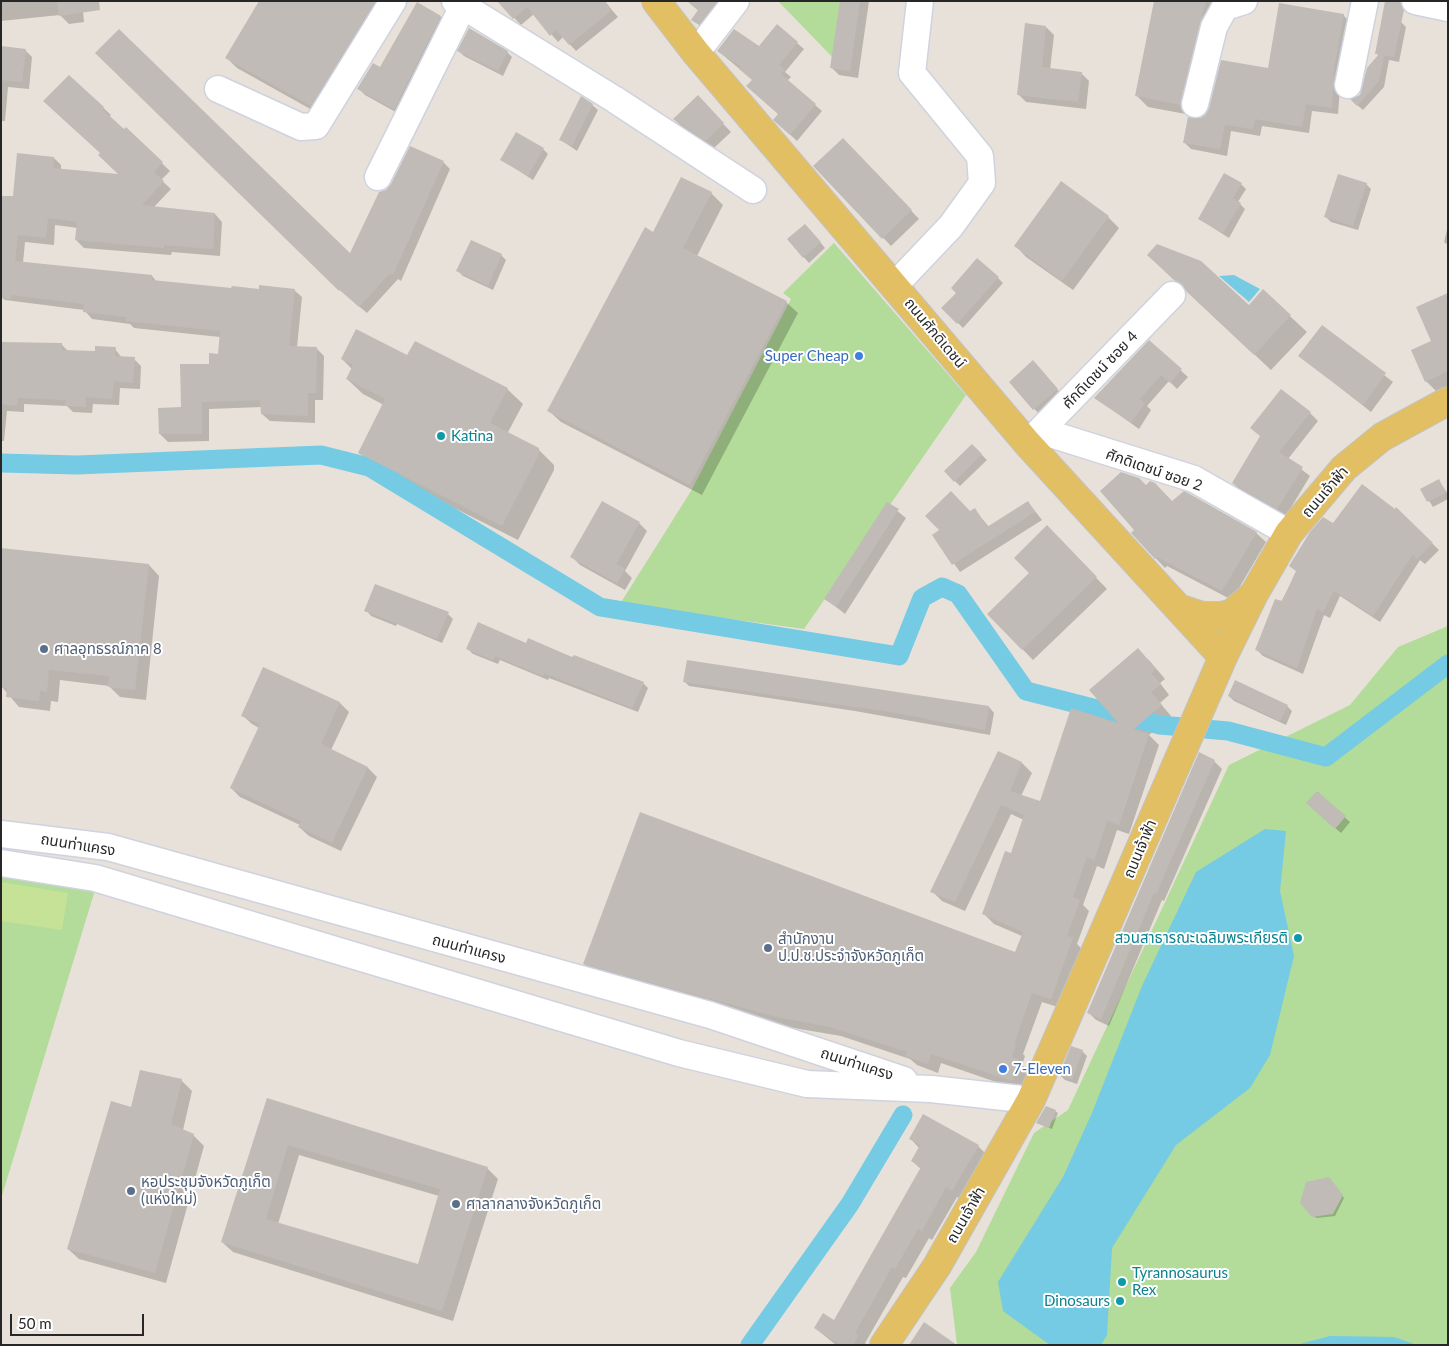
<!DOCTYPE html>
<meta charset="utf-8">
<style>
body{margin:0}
#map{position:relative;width:1449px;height:1346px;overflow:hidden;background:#e8e1d9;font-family:Lato,sans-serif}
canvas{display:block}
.frame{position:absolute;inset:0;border:2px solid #272727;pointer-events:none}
.scale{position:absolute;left:10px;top:1314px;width:134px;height:22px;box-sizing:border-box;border:2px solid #272727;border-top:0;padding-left:6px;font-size:15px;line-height:18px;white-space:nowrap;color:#272727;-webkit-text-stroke:4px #fff;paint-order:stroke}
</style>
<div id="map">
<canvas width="1449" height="1346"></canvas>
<div class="frame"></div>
<div class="scale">50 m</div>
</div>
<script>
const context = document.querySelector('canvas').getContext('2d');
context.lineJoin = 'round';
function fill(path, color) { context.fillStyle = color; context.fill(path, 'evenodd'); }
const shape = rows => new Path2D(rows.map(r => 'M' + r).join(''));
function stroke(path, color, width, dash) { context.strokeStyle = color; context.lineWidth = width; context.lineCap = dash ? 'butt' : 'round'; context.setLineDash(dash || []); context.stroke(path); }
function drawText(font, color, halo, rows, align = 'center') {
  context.font = font + ' Lato,"Noto Sans Thai",sans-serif'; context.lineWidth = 4; context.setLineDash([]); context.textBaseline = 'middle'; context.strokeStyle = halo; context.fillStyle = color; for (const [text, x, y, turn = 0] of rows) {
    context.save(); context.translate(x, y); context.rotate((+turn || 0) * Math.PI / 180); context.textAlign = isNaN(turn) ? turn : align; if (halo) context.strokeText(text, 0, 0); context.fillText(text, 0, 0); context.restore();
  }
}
const green = shape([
 [778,1,849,1,840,65],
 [834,243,966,395,804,629,620,604,691,491,791,299,783,293],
 [1448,626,1448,1345,957,1345,950,1288,976,1252,1034,1133,1068,1110,1229,765,1350,705,1398,647],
 [1,873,95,890,1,1199]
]);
const pitch = shape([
 [1,882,68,893,62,930,1,921]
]);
const water = shape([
 [1234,275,1260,289,1249,302,1219,276],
 [1265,829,1286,831,1280,891,1294,956,1270,1055,1250,1088,1176,1145,1112,1248,1107,1335,1101,1345,1050,1345,1003,1311,998,1282,1063,1177,1092,1113,1142,986,1196,872],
 [1330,1336,1394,1337,1417,1345,1296,1345]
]);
const shadow = shape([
 [1,1,82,1,84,22,69,24,60,15,1,21],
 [260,1,393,1,321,115,237,68,227,58],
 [498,1,604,1,618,17,576,51,563,37,558,42,534,14,521,25],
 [687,1,729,1,706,31,693,19,699,11],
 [841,1,869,1,858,78,839,75,831,67],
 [1156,1,1218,1,1191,115,1148,107,1137,96],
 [417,4,441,17,447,24,401,115,365,95,358,88,380,68],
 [1343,15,1350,22,1341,76,1338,114,1312,111,1309,133,1262,126,1260,136,1231,131,1227,156,1191,149,1184,142,1200,120],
 [1401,22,1406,27,1399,62,1389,60,1384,87,1363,110,1356,104,1379,56,1376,53],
 [777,26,804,49,785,72,791,77,787,81,822,111,797,141,781,126,780,114,753,80,718,51,759,47],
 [1046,27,1054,35,1050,70,1081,73,1089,81,1086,109,1026,102,1018,94],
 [1,47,25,50,32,57,29,89,8,87,5,121,1,121],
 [459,51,507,52,512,57,503,76,464,56],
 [69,76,111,115,109,117,124,130,126,128,170,171,161,180,171,189,154,207,215,214,222,222,220,256,172,252,171,255,84,248,76,240,78,228,55,225,54,245,25,242,23,263,152,276,157,282,260,291,294,290,302,297,297,347,316,348,324,356,323,400,315,400,315,423,270,421,262,414,262,407,209,409,209,441,168,442,160,434,182,408,219,355,220,337,134,328,130,324,92,319,84,310,5,300,1,297,14,198,54,158,61,165,61,170,121,176,101,154],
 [697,97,731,132,714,148,682,127,674,119],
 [592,105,598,110,577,151,561,140],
 [851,147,919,219,891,246,815,166],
 [543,149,548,154,533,180,502,160],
 [443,162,450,169,401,281,398,279,367,313,330,282,351,255,387,191],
 [1062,183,1108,217,1119,228,1073,290,1026,257,1016,246],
 [1241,184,1246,189,1238,202,1245,209,1229,238,1199,219],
 [1366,184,1371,189,1358,230,1331,222,1326,217],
 [711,193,723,205,697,256,786,302,798,313,702,495,561,422,549,411,654,233],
 [1448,226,1448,245,1444,242],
 [810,230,825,248,809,263,788,240],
 [501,255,506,260,493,290,463,276,458,271],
 [1165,271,1249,307,1263,291,1307,332,1271,370],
 [998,278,1003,283,963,328,943,308],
 [1448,294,1448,386,1436,391,1426,381,1433,341],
 [1322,327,1393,382,1371,412,1300,356],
 [1149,342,1188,377,1177,389,1169,381,1147,406,1151,410,1139,429,1096,398],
 [1,343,62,345,68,351,96,352,115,349,122,358,134,359,141,366,140,389,120,388,119,405,93,404,92,413,73,412,67,406,24,404,24,412,7,411,4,441,1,441],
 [408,357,507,389,523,404,507,434,538,449,554,465,554,470,518,540,375,468,359,452,384,405,363,394,347,379,352,369,342,359],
 [1038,367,1062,395,1039,414,1010,382],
 [1310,413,1318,421,1288,459,1310,476,1286,516,1241,491,1233,483],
 [972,445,987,460,960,486,945,471],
 [1439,481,1448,494,1448,499,1433,507,1422,490],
 [1146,486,1173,503,1256,533,1266,542,1232,600,1167,566,1165,568,1132,533,1136,530],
 [1028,502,1042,520,960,572,934,535,974,509,989,527],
 [887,503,906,518,845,614,826,599],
 [1396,509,1439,550,1425,564,1420,560,1380,622,1340,596,1330,618,1324,615,1303,674,1263,656,1256,649,1297,572,1291,566],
 [639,523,647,531,625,571,632,578,625,590,580,565,572,557],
 [1047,527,1107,589,1033,660,988,614,1030,574],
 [149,565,159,576,146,700,120,697,109,686,60,680,58,702,51,701,50,711,19,707,2,687],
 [366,610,448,614,453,619,442,643,397,624,396,626,371,616],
 [527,644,643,683,648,688,638,712,549,678,548,680,500,660,498,664,473,654,468,649],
 [1148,659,1165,679,1160,683,1169,695,1160,703,1171,716,1149,735,1159,745,1129,834,1117,830,1104,869,1097,866,1083,905,1089,911,1077,944,1082,949,1061,1008,1042,1002,1023,1054,1025,1056,1022,1065,1028,1071,1022,1091,941,1063,938,1073,917,1065,910,1059,841,1036,788,1027,594,974,584,964,1015,954,1022,936,994,924,984,914,1012,855,1024,820,1011,814,965,911,942,901,932,891,999,753,1022,763,1032,773,1021,796,1041,803,1121,726],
 [688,662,989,707,994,713,990,735,855,711,689,686,684,681],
 [264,668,340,703,349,712,331,750,368,768,377,777,341,851,309,836,299,827,300,825,240,797,231,788,259,728,252,724,242,715],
 [1229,696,1287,706,1292,711,1286,725,1234,701],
 [1214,761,1222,769,1164,901,1162,900,1109,1026,1096,1020,1088,1012],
 [1317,793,1350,822,1341,833,1312,808],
 [1082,1051,1087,1056,1077,1084,1065,1080,1060,1075],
 [181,1080,192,1091,183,1130,193,1135,204,1146,166,1283,79,1259,68,1249,132,1109],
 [267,1099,487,1168,498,1179,453,1321,233,1252,222,1242],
 [299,1155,439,1196,419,1265,278,1224],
 [1055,1111,1058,1113,1052,1129,1038,1123],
 [911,1139,978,1146,988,1156,963,1200,957,1197,932,1240,929,1238,906,1278,903,1277,865,1343,867,1345,836,1345,815,1328,835,1322,921,1169,912,1161,919,1148],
 [1331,1181,1344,1198,1335,1216,1316,1218,1302,1202]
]);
const canal = shape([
 [1,463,77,465,321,455,369,467,600,607,899,656,922,598,942,587,958,594,1026,691,1160,725,1228,731,1326,757,1448,664],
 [750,1345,850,1204,903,1115]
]);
const building = shape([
 [57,1,99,1,100,10,59,16],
 [259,1,375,1,311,106,225,58],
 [497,1,605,1,612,10,569,45,556,30,550,36,527,7,513,19],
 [687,1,717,1,699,25,691,20,698,10],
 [840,1,860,1,850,71,830,68],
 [1154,1,1206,1,1180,105,1135,96],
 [1385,1,1400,1,1404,10,1394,57,1384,56,1379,81,1357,106,1350,99,1360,95,1367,68,1379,54,1375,54],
 [417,2,441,16,394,109,357,89,373,63,380,67],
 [1279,3,1344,14,1334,69,1332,108,1306,104,1302,127,1255,119,1253,129,1225,125,1220,149,1183,143,1188,117,1200,118,1205,115,1209,108,1221,60,1268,68],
 [1025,23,1046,26,1042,67,1082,72,1078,102,1017,95],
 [777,24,798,42,779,65,785,70,781,74,816,104,790,135,773,120,778,114,746,86,752,80,739,69,741,67,717,51,734,29,759,46],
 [469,28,508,51,498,71,457,51],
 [119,29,350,253,379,192,386,190,391,184,410,146,444,161,393,275,390,273,359,307,340,290,339,291,95,53],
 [1,46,26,49,22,82,1,80],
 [69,75,104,107,102,109,124,129,126,127,163,162,154,172,164,181,142,205,215,213,213,249,164,245,164,248,75,240,77,222,48,218,46,238,18,235,15,261,152,275,152,280,231,288,232,286,259,289,259,285,295,289,289,346,317,347,316,393,308,393,308,416,261,414,260,400,202,402,202,434,159,434,158,408,181,407,180,364,209,364,209,353,218,354,220,331,126,321,126,317,83,312,84,304,12,295,11,299,1,298,1,196,13,196,17,153,54,157,53,168,118,174,98,155,100,153,43,101],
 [698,95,724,123,706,141,673,119],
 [581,96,593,104,572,146,559,140],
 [516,132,544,148,528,176,500,160],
 [843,138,912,210,882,239,813,166],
 [1224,173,1242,183,1233,198,1241,203,1223,233,1198,219],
 [1338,174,1367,183,1353,226,1324,217],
 [681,177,712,192,683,248,787,301,690,485,547,411,645,227,653,232],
 [1061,181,1109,216,1062,281,1014,246],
 [805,224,821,242,803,258,787,239],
 [471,240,502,254,488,286,456,271],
 [1157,244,1201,261,1249,305,1263,289,1291,315,1254,355,1187,292,1182,284,1174,280,1147,255],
 [977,258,999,277,957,324,941,308,956,293,951,288],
 [1448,293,1448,371,1425,382,1411,350,1431,341,1416,307],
 [1322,325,1386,373,1363,405,1298,356],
 [356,329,407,355,415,341,508,388,490,423,539,448,539,454,502,526,358,453,385,399,346,379,353,365,341,359],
 [1149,340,1182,369,1170,383,1161,375,1140,399,1145,403,1131,423,1094,398],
 [1,342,62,343,62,350,95,351,95,346,116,347,115,356,135,357,133,383,114,381,112,399,86,397,86,407,65,406,65,400,18,398,17,406,1,404],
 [1033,360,1058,389,1033,410,1009,382],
 [1281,389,1311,412,1279,452,1303,467,1277,509,1232,483,1260,436,1250,428],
 [972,444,982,454,954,482,944,471],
 [1121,472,1139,478,1146,485,1150,481,1155,483,1172,501,1184,491,1188,493,1257,532,1222,591,1157,557,1155,559,1131,533,1134,530,1100,491],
 [1439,479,1446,493,1427,502,1420,489],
 [1362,484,1395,509,1396,507,1433,543,1417,559,1413,554,1373,616,1334,591,1323,612,1317,609,1297,668,1255,650,1275,599,1282,601,1296,571,1289,566,1310,532,1323,517,1333,523],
 [951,491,970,511,975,508,987,527,1028,501,1035,512,952,565,932,535,939,530,925,516],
 [602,501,640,522,616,564,625,569,617,583,570,557],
 [887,502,899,509,836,607,824,599],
 [1047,525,1097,577,1022,650,987,614,1029,573,1014,558],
 [1,548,149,564,135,690,108,687,109,676,49,670,47,692,40,691,39,701,6,697,7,688,1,687],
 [375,584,449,612,437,639,364,611],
 [478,622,526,643,528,638,572,657,574,655,644,682,632,708,544,673,543,676,495,656,493,660,466,649],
 [1138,648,1156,669,1151,673,1161,684,1151,692,1162,705,1134,729,1149,734,1119,825,1107,821,1094,860,1087,857,1073,897,1080,900,1067,936,1073,938,1051,999,1032,993,1014,1044,1016,1045,1012,1057,1019,1060,1012,1081,931,1054,928,1064,905,1056,907,1052,830,1027,777,1017,583,964,640,812,1015,952,1023,932,982,914,1005,851,1011,853,1024,815,1001,805,955,902,930,892,998,751,1022,762,1010,791,1040,801,1071,708,1118,723,1089,690],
 [687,660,989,706,985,730,890,712,683,682],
 [263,667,340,702,321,744,368,767,332,843,298,827,301,821,230,788,260,724,241,716],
 [1235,680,1288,705,1280,721,1228,696],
 [1199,752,1215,760,1156,894,1154,893,1101,1019,1087,1013],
 [1317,791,1346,816,1335,829,1306,803],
 [1071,1046,1083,1050,1072,1080,1059,1075],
 [140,1070,182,1079,171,1124,194,1134,155,1273,67,1249,111,1101,131,1107],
 [267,1098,488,1167,442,1311,221,1242],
 [288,1145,440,1189,418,1264,266,1219],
 [1046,1106,1056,1110,1049,1128,1036,1123],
 [923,1114,979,1145,952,1191,946,1187,922,1231,918,1229,895,1269,892,1267,855,1333,859,1335,853,1345,840,1345,814,1328,823,1313,834,1320,921,1167,911,1161,920,1145,909,1139],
 [1329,1177,1343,1195,1333,1214,1312,1217,1300,1203,1306,1182],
 [924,1322,957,1345,909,1345]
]);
const minor = shape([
 [455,1,614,99,753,190],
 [1415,1,1448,8],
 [696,53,736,1],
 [1348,85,1365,1],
 [218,89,301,127,316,126,393,1],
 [1195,104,1214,27,1225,7,1244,1],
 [378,177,463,6],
 [894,286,951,226,982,183,980,156,912,73,920,1],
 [1041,431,1194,479,1289,533],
 [1030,441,1172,295],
 [1,834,108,847,710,1015,904,1080],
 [1,863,95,878,679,1053,807,1084,931,1089,1031,1100]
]);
const major = shape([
 [656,1,696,53,1027,443,1223,657],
 [1178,608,1202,616,1220,616,1231,614,1253,595],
 [884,1345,937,1266,1031,1100,1223,657,1254,594,1289,533,1344,468,1382,437,1448,401]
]);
const markers = [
 [859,356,5,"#3f7fe0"],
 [441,436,5,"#0f9aa8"],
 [44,649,5,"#5c6f8a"],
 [1298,938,5,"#0f9aa8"],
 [768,948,5,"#5c6f8a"],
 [1003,1069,5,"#3f7fe0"],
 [131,1191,5,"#5c6f8a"],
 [456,1204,5,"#5c6f8a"],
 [1122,1282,5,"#0f9aa8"],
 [1120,1301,5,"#0f9aa8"]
];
const streetNames = [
 ["ถนนศักดิเดชน์",935,333,50],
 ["ศักดิเดชน์ ซอย 4",1100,370,-46],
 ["ศักดิเดชน์ ซอย 2",1154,470,19],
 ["ถนนเจ้าฟ้า",1325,492,-49],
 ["ถนนท่าแครง",78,845,9],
 ["ถนนเจ้าฟ้า",1140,849,-67],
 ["ถนนท่าแครง",469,949,15],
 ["ถนนท่าแครง",857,1064,18],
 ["ถนนเจ้าฟ้า",966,1215,-60]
];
const shopNames = [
 ["Super Cheap",849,356],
 ["7-Eleven",1013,1069,"left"]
];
const cultureNames = [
 ["Katina",451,436],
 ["สวนสาธารณะเฉลิมพระเกียรติ",1288,938,"right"],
 ["Tyrannosaurus",1132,1273],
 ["Rex",1132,1290],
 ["Dinosaurs",1110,1301,"right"]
];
const serviceNames = [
 ["ศาลอุทธรณ์ภาค 8",54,649],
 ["สำนักงาน",778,939],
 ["ป.ป.ช.ประจำจังหวัดภูเก็ต",778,956],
 ["หอประชุมจังหวัดภูเก็ต",141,1182],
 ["(แห่งใหม่)",141,1199],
 ["ศาลากลางจังหวัดภูเก็ต",466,1204]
];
fill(green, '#b3db99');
fill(pitch, '#c5e296');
fill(water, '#74cbe3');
fill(shadow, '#0003');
stroke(canal, '#74cbe3', 19);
fill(building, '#c0bbb6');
stroke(minor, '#cfd2df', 29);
stroke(major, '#c3c3c3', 30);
stroke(minor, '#fff', 26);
stroke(major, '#e3bf63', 28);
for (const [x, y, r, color] of markers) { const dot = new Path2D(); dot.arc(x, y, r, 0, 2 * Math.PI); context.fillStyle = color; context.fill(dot); stroke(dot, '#fff', 2); }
drawText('15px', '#272727', '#fff', streetNames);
drawText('15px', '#366cbe', '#fff', shopNames, 'right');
drawText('15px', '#0d838f', '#fff', cultureNames, 'left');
drawText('15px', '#4e5e75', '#fff', serviceNames, 'left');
</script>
